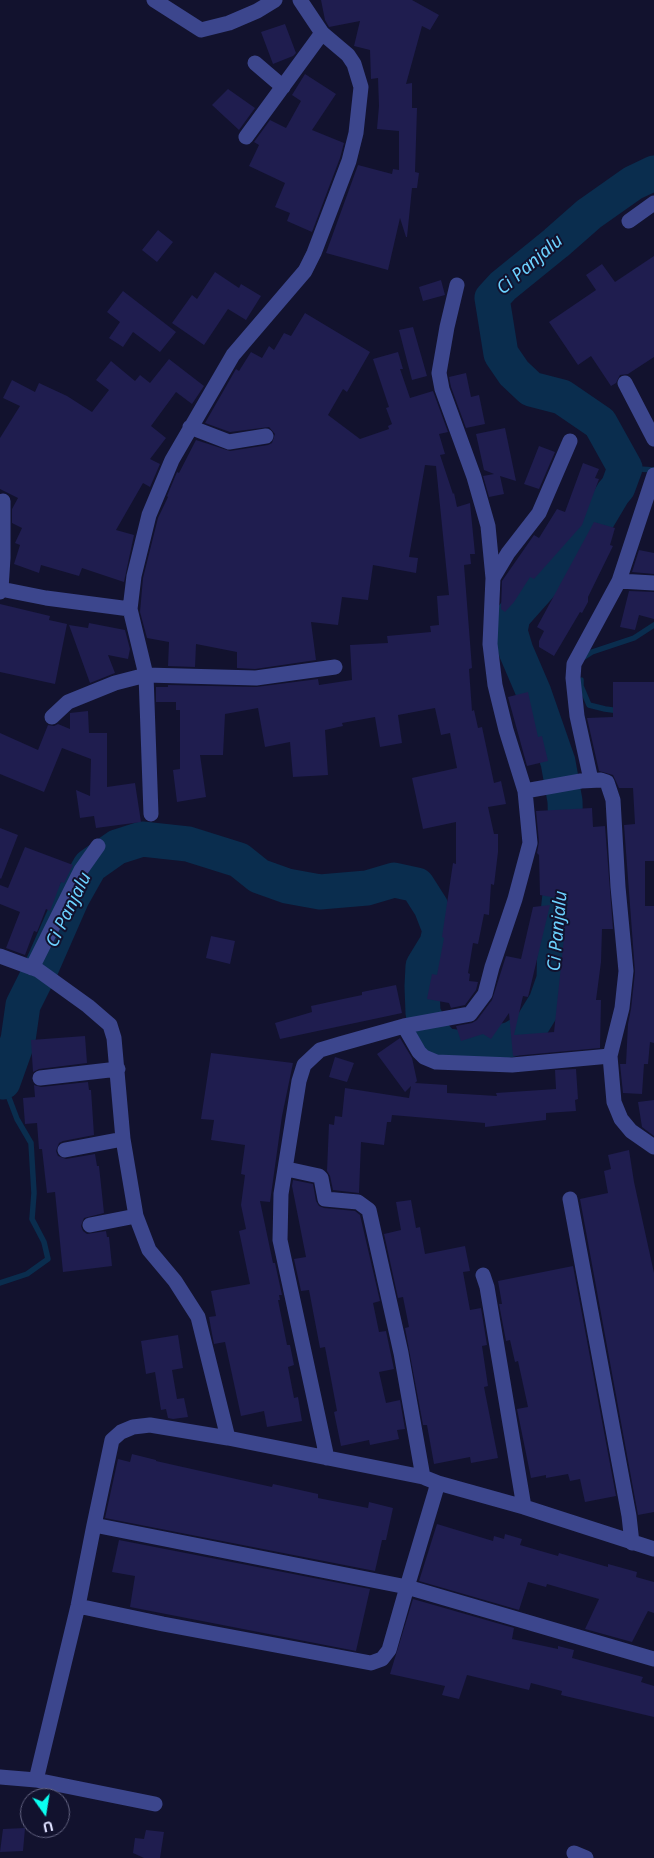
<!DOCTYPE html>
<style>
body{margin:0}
#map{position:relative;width:654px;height:1858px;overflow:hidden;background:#12122e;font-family:"Noto Sans",sans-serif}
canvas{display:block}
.north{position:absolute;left:20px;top:1788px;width:50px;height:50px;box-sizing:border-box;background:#12122e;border:1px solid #646482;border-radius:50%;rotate:167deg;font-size:14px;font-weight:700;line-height:20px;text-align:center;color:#dee0ff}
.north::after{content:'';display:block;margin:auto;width:18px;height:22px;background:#0afff1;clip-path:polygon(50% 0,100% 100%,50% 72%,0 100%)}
</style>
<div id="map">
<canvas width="654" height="1858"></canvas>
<div class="north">U</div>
</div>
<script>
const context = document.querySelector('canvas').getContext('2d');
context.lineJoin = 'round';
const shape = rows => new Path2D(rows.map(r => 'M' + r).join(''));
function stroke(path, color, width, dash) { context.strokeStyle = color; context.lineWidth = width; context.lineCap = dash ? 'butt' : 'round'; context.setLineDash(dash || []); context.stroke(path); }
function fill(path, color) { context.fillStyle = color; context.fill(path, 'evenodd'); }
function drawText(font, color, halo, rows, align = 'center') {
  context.font = font + ' "Noto Sans",sans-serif'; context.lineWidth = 4; context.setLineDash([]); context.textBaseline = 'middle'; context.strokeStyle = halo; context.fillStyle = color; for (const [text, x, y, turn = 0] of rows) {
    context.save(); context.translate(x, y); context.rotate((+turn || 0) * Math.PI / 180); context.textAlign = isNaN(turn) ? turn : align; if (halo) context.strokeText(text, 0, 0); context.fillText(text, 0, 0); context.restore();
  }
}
const stream = shape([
 [625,468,654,470],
 [581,659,592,652,634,638,654,625],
 [581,680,581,686,589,705,605,709,620,711],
 [0,1084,3,1082,17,1119,31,1143,34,1193,32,1219,44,1242,48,1259,27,1274,0,1283]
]);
const river = shape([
 [3,1082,18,1040,23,1005,40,971,72,898,90,866,117,847,142,839,188,844,239,860,259,876,287,886,320,892,367,888,394,880,417,885,431,907,440,930,437,943,423,966,422,986,423,1013,435,1036,443,1045,462,1048,486,1046,512,1039,530,1028,546,1002,554,979,555,941,566,839,565,801,558,762,534,693,516,651,510,631,513,616,594,525,613,493,618,487,625,468,600,423,562,397,531,389,514,373,501,354,492,298,503,286,556,243,589,214,633,183,654,173]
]);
const building = shape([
 [321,0,412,0,439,15,430,30,422,26,406,84,412,83,412,108,417,108,415,172,419,173,417,188,412,188,407,237,406,237,400,218,388,270,326,253,358,165,392,174,393,169,399,170,399,131,377,129,379,106,378,78,371,79,370,50,354,46,360,21,329,27,325,20],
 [285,24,296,53,293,56,273,64,261,32],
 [305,74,336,94,312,130,344,143,340,158,312,232,287,221,290,213,275,207,285,183,249,166,259,145,254,142,270,120,286,128,301,101,292,95],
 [228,89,255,108,239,130,212,105],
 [158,230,173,242,157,262,142,250],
 [654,256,654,357,628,374,620,375,616,383,611,386,591,356,578,365,549,322,596,290,586,275,602,264,615,282],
 [215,272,239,288,241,284,261,296,246,320,228,309,204,345,172,323,192,295,197,299],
 [441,280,445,295,423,301,419,287],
 [123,291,176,332,160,352,133,332,123,347,109,338,120,322,107,312],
 [305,313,370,352,347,392,343,389,328,415,360,439,389,429,388,426,392,424,386,408,389,407,373,359,398,352,403,369,400,369,410,398,433,391,448,432,439,434,445,454,440,455,453,494,454,493,457,507,470,503,475,554,470,554,471,564,464,565,472,668,469,669,472,711,474,710,478,728,482,727,494,783,501,781,506,804,488,807,494,834,498,834,498,852,494,885,491,884,489,915,484,914,478,944,473,943,468,973,470,974,469,981,478,982,476,990,465,1005,451,1008,449,1003,427,999,432,974,437,975,444,938,442,937,453,863,456,864,456,822,423,829,412,778,457,768,450,733,441,735,435,708,398,715,402,743,380,747,375,717,342,723,343,726,325,730,328,775,293,777,290,742,265,747,258,708,225,714,223,755,200,755,206,797,177,802,173,770,180,769,180,710,176,710,176,702,156,702,156,687,168,687,168,685,256,687,318,679,319,685,352,680,350,645,388,643,387,636,431,632,430,626,439,625,437,596,449,595,436,466,425,465,409,557,418,558,416,573,373,565,368,600,342,597,338,625,311,622,316,660,255,669,237,668,237,652,196,644,195,667,168,666,169,642,147,638,140,612,143,578,158,518,168,497,167,496,177,472,179,473,196,440,230,451,268,445,272,443,275,434,269,427,230,432,205,423,236,369,239,371,251,352,262,358,269,346,274,350,284,333,291,336],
 [413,327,427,376,412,380,399,330],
 [169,359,204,386,192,404,176,392,151,426,166,438,150,459,160,464,150,487,143,483,116,530,134,535,124,582,82,568,79,576,41,565,39,573,14,564,20,545,15,543,22,528,12,523,12,509,18,498,0,489,0,438,20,406,3,398,12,380,35,392,39,383,67,396,92,412,109,390,96,380,111,361,135,381,140,375,150,383],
 [466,373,471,397,479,395,485,424,466,428,451,387,449,377],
 [505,428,516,481,500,476,504,494,489,497,483,476,494,474,484,470,476,434],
 [539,446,555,452,539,489,524,484],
 [583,463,599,469,595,478,599,479,582,525,534,579,530,577,514,602,505,612,501,609,502,581,534,535,539,538,557,509,565,512],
 [594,522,615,528,610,545,613,546,588,597,588,602,582,613,580,612,554,656,539,647,539,641,544,631,537,627],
 [639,550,654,553,654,574,632,572],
 [629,591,654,592,654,619,639,615,635,630,620,627],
 [0,604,50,616,49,620,67,624,55,684,0,672],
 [89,623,125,630,130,649,128,659,108,655,115,673,90,683,69,625,88,628],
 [613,682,654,682,654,861,645,861,645,906,654,906,654,1043,650,1042,648,1064,644,1064,642,1094,623,1093,620,1064,626,1064,628,1024,631,1009,635,972,624,825,635,824,633,788,619,788,613,775,599,771,587,718,613,717],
 [528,692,538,737,542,736,548,761,527,766,508,697],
 [88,711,89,733,107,733,107,787,135,783,141,822,96,828,94,816,80,818,76,790,90,796,91,759,62,748,44,792,0,774,0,733,38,750,48,725,54,726,58,724,70,729,70,713],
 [592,808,593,827,605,826,613,929,602,929,601,962,596,1000,601,1000,600,1048,513,1056,509,1013,491,1039,483,1034,461,1041,456,1026,472,1023,477,1020,492,1000,506,956,521,959,533,907,550,905,528,997,523,996,514,1035,554,1032,568,900,540,895,539,855,537,853,539,842,536,811],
 [0,828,18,835,1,879,0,878],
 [25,847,73,865,64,883,61,882,50,911,46,909,37,932,34,931,25,955,6,948,20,912,0,904,0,885,8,888],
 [211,936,235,941,230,964,206,958],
 [396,985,402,1013,280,1039,275,1023,312,1012,311,1006,343,999,362,995,362,992],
 [85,1036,87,1063,39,1069,33,1072,31,1040],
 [400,1038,412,1058,417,1081,415,1083,447,1085,447,1093,497,1096,496,1093,556,1089,555,1070,576,1069,578,1099,575,1100,576,1111,546,1113,546,1120,485,1127,485,1123,392,1115,391,1122,387,1122,384,1145,361,1142,359,1193,333,1190,330,1176,327,1171,329,1124,334,1125,335,1116,342,1117,345,1088,409,1098,411,1086,405,1092,377,1054],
 [211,1053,293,1063,282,1116,270,1202,260,1201,273,1263,275,1263,282,1295,279,1295,280,1300,278,1300,287,1345,290,1345,294,1365,288,1367,294,1398,298,1397,302,1421,267,1427,264,1411,241,1416,225,1342,214,1344,212,1334,209,1317,216,1316,211,1291,250,1284,239,1231,246,1229,241,1205,245,1175,241,1174,245,1145,211,1140,214,1120,201,1119],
 [335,1057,354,1063,347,1082,329,1077],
 [88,1082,89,1090,91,1090,94,1135,63,1141,59,1143,56,1151,58,1156,66,1159,95,1154,97,1166,99,1166,104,1213,84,1218,81,1226,83,1231,87,1234,106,1231,107,1237,109,1237,112,1266,63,1272,55,1192,47,1193,42,1149,39,1149,37,1123,25,1124,23,1098,35,1097,34,1085,41,1087],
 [654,1100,654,1136,642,1127,638,1102],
 [629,1150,634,1182,654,1273,654,1512,638,1515,580,1199,608,1193,604,1171,611,1169,608,1155],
 [293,1180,313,1184,316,1201,319,1206,324,1208,355,1211,360,1215,380,1301,373,1303,379,1332,386,1331,394,1369,379,1372,386,1403,400,1400,405,1429,397,1430,399,1439,370,1445,369,1440,341,1446,334,1412,337,1411,325,1347,320,1348,309,1290,301,1291,294,1259,306,1257,292,1186],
 [411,1200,416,1228,420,1227,425,1254,465,1246,470,1271,463,1272,470,1310,481,1308,487,1345,482,1346,488,1386,484,1387,498,1458,471,1463,470,1457,434,1464,427,1425,423,1425,405,1328,409,1327,403,1297,398,1298,384,1234,401,1230,396,1202],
 [573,1266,616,1496,585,1502,580,1479,570,1481,568,1474,546,1478,546,1475,531,1478,517,1409,528,1407,518,1361,515,1362,510,1340,506,1341,499,1304,502,1304,498,1281],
 [178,1335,183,1368,172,1370,177,1399,184,1398,188,1417,173,1419,168,1418,166,1409,161,1410,155,1372,146,1374,141,1341],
 [132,1454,156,1460,156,1461,272,1487,273,1484,318,1494,318,1498,368,1508,369,1502,393,1508,386,1540,382,1540,375,1571,105,1518,118,1459,130,1462],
 [437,1524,493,1541,494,1536,504,1539,505,1534,522,1539,520,1545,558,1556,559,1553,608,1567,608,1564,637,1572,636,1577,654,1582,654,1613,648,1611,632,1642,585,1629,599,1599,547,1584,546,1587,528,1582,519,1610,419,1581],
 [119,1540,370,1589,356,1651,130,1607,135,1576,112,1572],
 [413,1599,514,1628,512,1639,558,1649,558,1646,574,1650,572,1658,643,1677,641,1682,654,1686,654,1717,561,1695,562,1691,531,1683,529,1690,467,1675,459,1699,442,1695,445,1686,390,1674],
 [25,1828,23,1851,0,1852,3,1829],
 [146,1830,164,1832,160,1858,144,1858,133,1853,135,1838,144,1839]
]);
const minor = shape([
 [154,0,201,30,229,23,257,11,275,0],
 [255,63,283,87],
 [246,137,322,33],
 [629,221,654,203],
 [457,285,447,327,439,373,442,389,474,477,488,526,493,578,490,644,495,685,506,730,525,791],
 [625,383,654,439],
 [190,427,229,442,266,436],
 [493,578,508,553,539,513,570,441],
 [619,581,654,583],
 [1,589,3,558,3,501],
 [0,592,1,589,46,598,130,609],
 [52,717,68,702,115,683,146,675,256,678,335,667],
 [591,780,577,716,573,678,574,664,619,581,654,475],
 [151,814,146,675,130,609,134,576,149,515,172,460,233,355,305,271,314,253,349,161,356,133,361,87,354,64,348,55,322,33,300,0],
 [0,956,38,970,88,1006,110,1025,114,1038,123,1139,136,1216,149,1250,175,1281,198,1317,228,1438],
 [32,968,81,870,98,846],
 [610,1056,614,1102,621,1119,631,1131,654,1147],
 [40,1078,118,1069],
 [65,1150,123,1139],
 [287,1169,319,1176,321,1178,325,1199,358,1202,369,1210,401,1353,423,1477],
 [570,1199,629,1516,632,1543],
 [90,1225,136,1216],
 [483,1275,487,1287,524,1507],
 [327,1458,280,1240,281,1194,299,1081,304,1065,320,1050,340,1044,404,1026,470,1014,485,994,492,967,515,899,530,843,525,791,581,781,601,780,607,782,613,800,618,887,626,971,622,1008,610,1056,512,1065,436,1062,424,1057,419,1052,404,1026],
 [438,1483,423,1477,228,1438,150,1425,133,1427,121,1432,112,1440,94,1525,407,1587,438,1483,524,1507,654,1549],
 [78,1606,163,1624,371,1663,382,1659,389,1650,407,1587,654,1659],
 [0,1777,36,1780,78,1606,94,1525],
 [36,1780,155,1804],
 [574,1853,586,1858]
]);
const waterNames = [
 ["Ci Panjalu",530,265,-41],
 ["Ci Panjalu",69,910,-64],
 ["Ci Panjalu",558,931,-85]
];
stroke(stream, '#0a2d4e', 5.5);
stroke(river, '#0a2d4e', 35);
fill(building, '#1f1d4f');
stroke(minor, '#3c468d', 15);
drawText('italic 18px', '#6cd2ff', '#12122e', waterNames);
</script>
